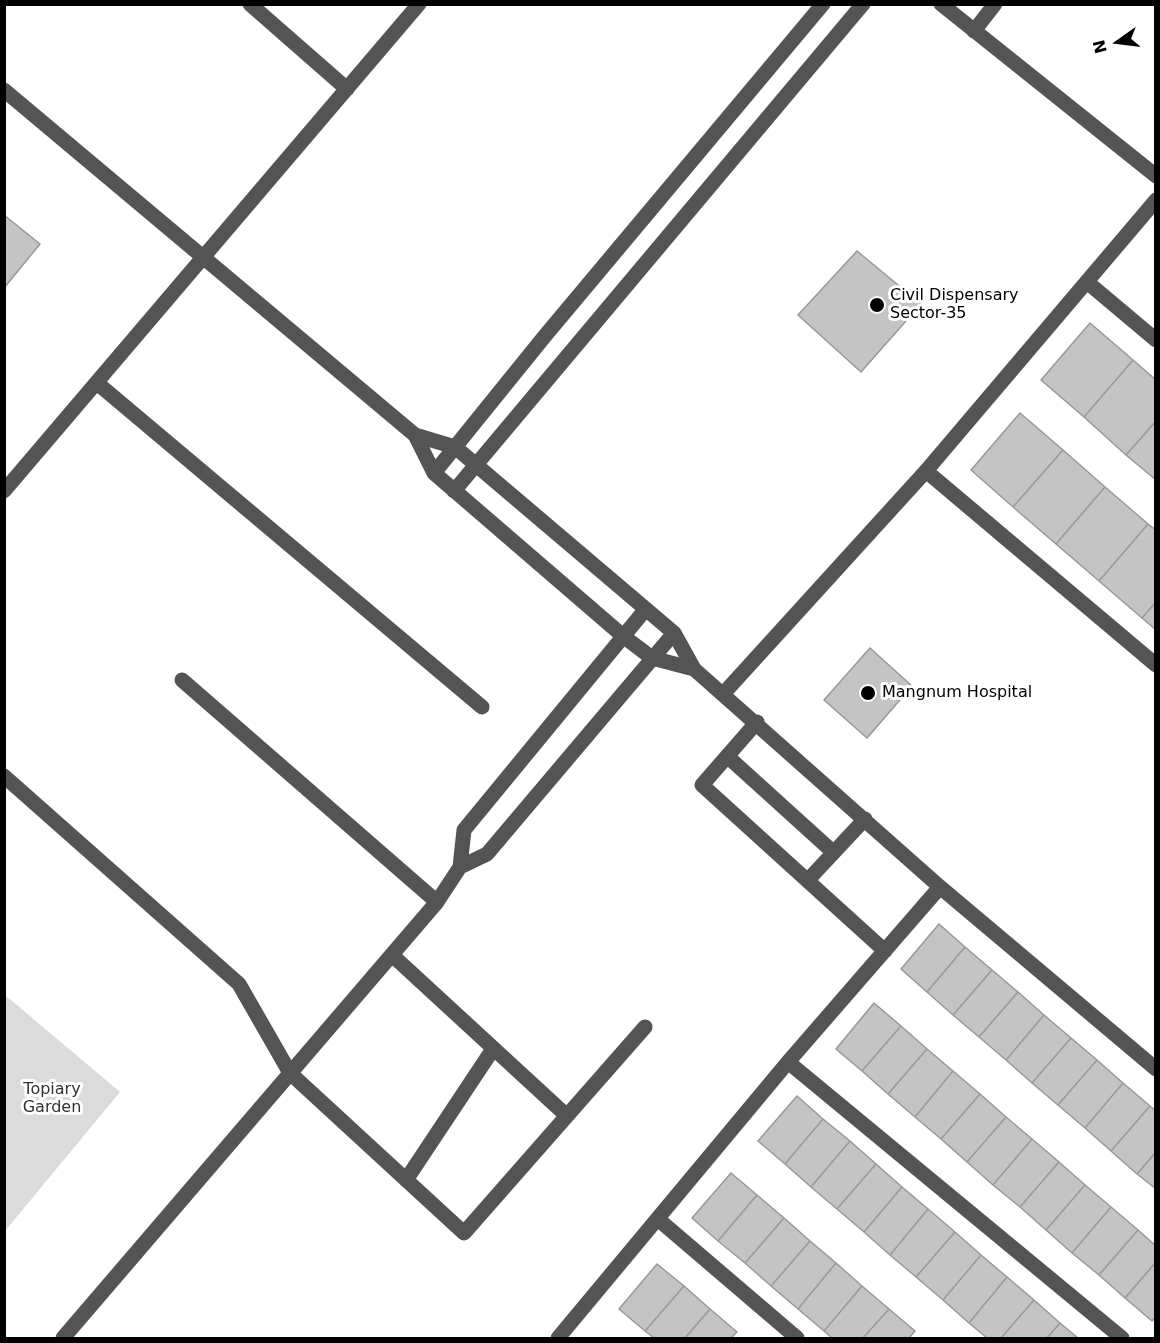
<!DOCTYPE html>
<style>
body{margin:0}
#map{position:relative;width:1160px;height:1343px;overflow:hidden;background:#fff;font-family:"DejaVu Sans",sans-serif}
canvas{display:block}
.frame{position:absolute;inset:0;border:6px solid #000;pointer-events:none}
.north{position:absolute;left:1088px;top:12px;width:60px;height:60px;-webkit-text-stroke:4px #fff;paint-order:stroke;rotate:256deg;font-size:16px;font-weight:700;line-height:24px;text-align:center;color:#000}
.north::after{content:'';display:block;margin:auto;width:21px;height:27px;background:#000;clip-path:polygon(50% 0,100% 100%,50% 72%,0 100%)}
</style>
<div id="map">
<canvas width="1160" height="1343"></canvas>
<div class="frame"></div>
<div class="north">N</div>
</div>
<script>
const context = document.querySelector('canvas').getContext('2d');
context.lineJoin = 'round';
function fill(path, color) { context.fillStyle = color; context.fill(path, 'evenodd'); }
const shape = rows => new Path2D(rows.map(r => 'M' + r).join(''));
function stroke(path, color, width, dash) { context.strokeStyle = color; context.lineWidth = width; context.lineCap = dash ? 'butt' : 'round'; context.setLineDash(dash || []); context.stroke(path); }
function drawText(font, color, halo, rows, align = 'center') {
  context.font = font + ' "DejaVu Sans",sans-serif'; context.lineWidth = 6; context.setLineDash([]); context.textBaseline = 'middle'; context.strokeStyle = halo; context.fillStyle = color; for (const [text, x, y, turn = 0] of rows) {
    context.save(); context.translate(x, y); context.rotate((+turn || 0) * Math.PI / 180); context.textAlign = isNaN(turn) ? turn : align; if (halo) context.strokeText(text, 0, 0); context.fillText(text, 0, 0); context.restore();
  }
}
const green = shape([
 [5,995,120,1092,5,1231]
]);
const building = shape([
 [4,215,40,244,4,288,4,215],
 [857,251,921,304,861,372,798,315,857,251],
 [1090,323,1133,360,1084,417,1041,380,1090,323],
 [1133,360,1156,380,1156,421,1126,455,1084,417,1133,360],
 [1020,413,1063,450,1013,507,971,470,1020,413],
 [1156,421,1156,480,1126,455,1156,421],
 [1063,450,1105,487,1056,544,1013,507,1063,450],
 [1105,487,1148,524,1099,581,1056,544,1105,487],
 [1148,524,1156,530,1156,602,1142,618,1099,581,1148,524],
 [1156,602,1156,630,1142,618,1156,602],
 [870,648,912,686,867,738,824,700,870,648],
 [939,924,965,947,927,992,901,969,939,924],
 [965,947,992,970,953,1015,927,992,965,947],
 [992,970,1018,992,979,1037,953,1015,992,970],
 [1018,992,1044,1015,1006,1060,979,1037,1018,992],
 [874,1003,901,1026,862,1071,836,1049,874,1003],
 [1044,1015,1071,1038,1032,1083,1006,1060,1044,1015],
 [901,1026,927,1049,888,1094,862,1071,901,1026],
 [1071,1038,1097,1060,1058,1105,1032,1083,1071,1038],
 [927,1049,953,1071,915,1117,888,1094,927,1049],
 [1097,1060,1123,1083,1085,1128,1058,1105,1097,1060],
 [953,1071,980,1094,941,1139,915,1117,953,1071],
 [1123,1083,1150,1106,1111,1151,1085,1128,1123,1083],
 [980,1094,1006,1117,967,1162,941,1139,980,1094],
 [797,1096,823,1119,785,1164,758,1141,797,1096],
 [1150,1106,1156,1111,1156,1152,1137,1174,1111,1151,1150,1106],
 [1006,1117,1032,1139,993,1185,967,1162,1006,1117],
 [823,1119,850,1141,811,1187,785,1164,823,1119],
 [1032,1139,1059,1162,1020,1207,993,1185,1032,1139],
 [850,1141,876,1164,837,1209,811,1187,850,1141],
 [1156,1152,1156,1189,1137,1174,1156,1152],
 [1059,1162,1085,1185,1046,1230,1020,1207,1059,1162],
 [876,1164,902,1187,864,1232,837,1209,876,1164],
 [731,1173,757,1195,718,1241,692,1218,731,1173],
 [1085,1185,1111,1207,1072,1253,1046,1230,1085,1185],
 [902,1187,928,1209,890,1255,864,1232,902,1187],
 [757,1195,784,1218,745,1263,718,1241,757,1195],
 [1111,1207,1138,1230,1099,1275,1072,1253,1111,1207],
 [928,1209,955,1232,916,1277,890,1255,928,1209],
 [784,1218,810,1241,771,1286,745,1263,784,1218],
 [1138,1230,1156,1246,1156,1262,1125,1298,1099,1275,1138,1230],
 [955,1232,981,1255,943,1300,916,1277,955,1232],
 [810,1241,836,1263,798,1309,771,1286,810,1241],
 [981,1255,1007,1277,969,1323,943,1300,981,1255],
 [1156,1262,1156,1316,1152,1321,1125,1298,1156,1262],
 [836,1263,862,1286,824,1331,798,1309,836,1263],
 [657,1264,684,1286,645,1331,619,1309,657,1264],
 [1007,1277,1034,1300,1001,1338,987,1338,969,1323,1007,1277],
 [684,1286,710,1309,685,1338,654,1338,645,1331,684,1286],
 [862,1286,889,1309,863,1338,832,1338,824,1331,862,1286],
 [1034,1300,1060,1323,1047,1338,1001,1338,1034,1300],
 [710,1309,737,1332,731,1338,685,1338,710,1309],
 [889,1309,915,1331,909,1338,863,1338,889,1309],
 [1060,1323,1078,1338,1047,1338,1060,1323]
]);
const minor = shape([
 [250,4,347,89],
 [941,4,1156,176],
 [974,31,995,4],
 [4,90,415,435,455,447,674,633,694,669,940,887,1156,1069],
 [1156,200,926,471,1156,665],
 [1087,282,1156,340],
 [97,383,482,707],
 [415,435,434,473,623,636,652,658,694,669],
 [434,473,544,337,823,4],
 [4,491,419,4],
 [454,491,863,4],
 [182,680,437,902],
 [724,693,926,471],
 [757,722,702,785,885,951],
 [727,756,833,852],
 [4,776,239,984,290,1073,464,1233,645,1027],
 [460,867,487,854,674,633],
 [808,880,865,819],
 [392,955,567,1116],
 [788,1062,1122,1338],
 [406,1180,493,1049],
 [659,1220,797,1338],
 [63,1338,437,902,460,867,464,830,645,610],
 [558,1338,788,1062,940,887]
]);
const markers = [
 [877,305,8,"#000"],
 [868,693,8,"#000"]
];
const poiNames = [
 ["Civil Dispensary",890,296],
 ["Sector-35",890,314],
 ["Mangnum Hospital",882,693]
];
const parkNames = [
 ["Topiary",52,1090],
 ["Garden",52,1108]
];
fill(green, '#dbdbdb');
fill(building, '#c4c4c4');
stroke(building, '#989898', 1.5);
stroke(minor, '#545454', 15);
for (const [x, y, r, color] of markers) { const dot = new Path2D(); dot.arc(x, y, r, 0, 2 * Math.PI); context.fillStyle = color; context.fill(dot); stroke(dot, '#fff', 2); }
drawText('16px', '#000', '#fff', poiNames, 'left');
drawText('16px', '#323232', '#fff', parkNames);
</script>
